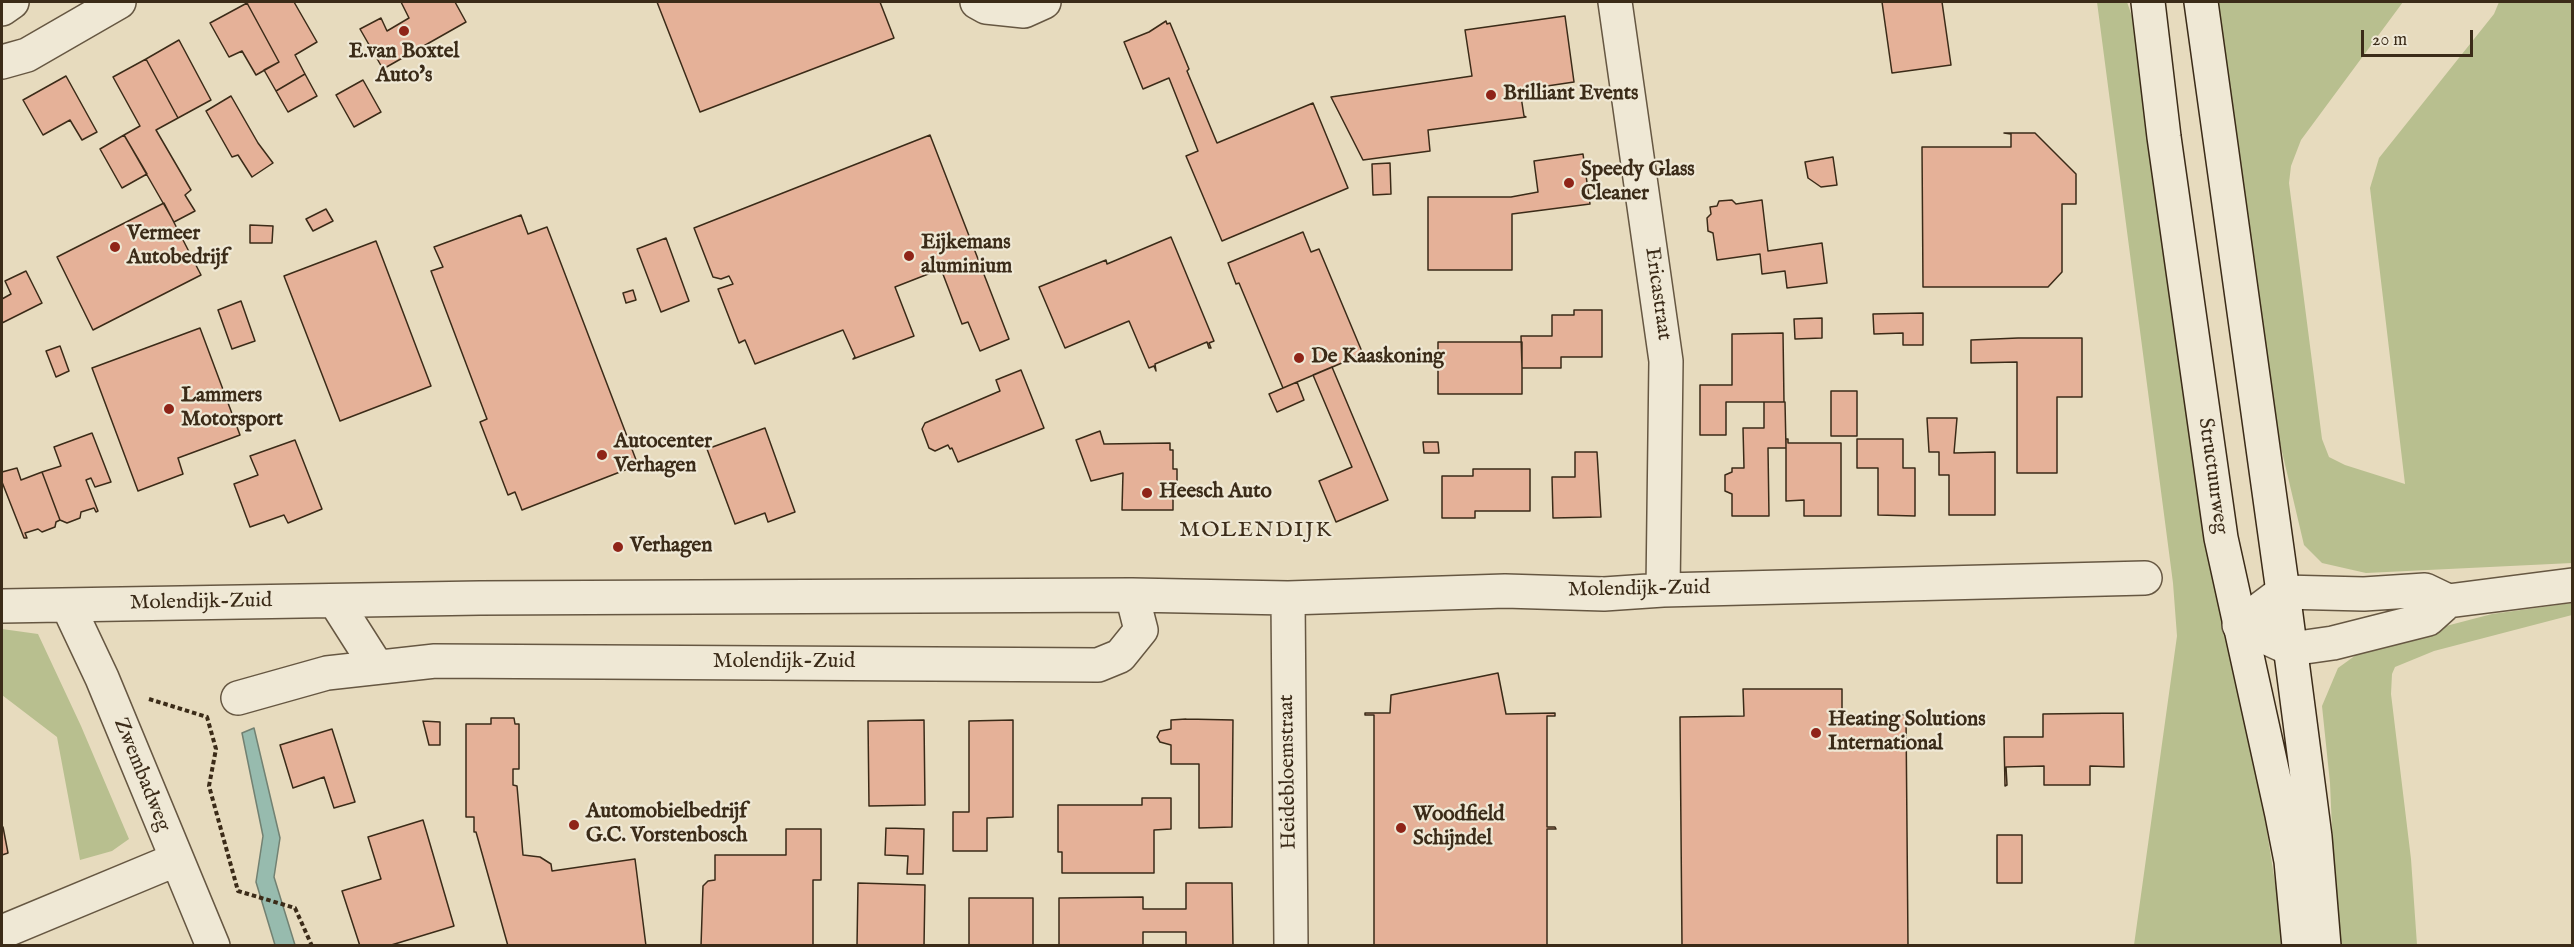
<!DOCTYPE html>
<style>
body{margin:0}
#map{position:relative;width:2574px;height:947px;overflow:hidden;background:#e7dbbe;font-family:"IM FELL English",serif}
canvas{display:block}
.frame{position:absolute;inset:0;border:3px solid #3b2b18;pointer-events:none}
.scale{position:absolute;left:2361px;top:30px;width:112px;height:27px;box-sizing:border-box;border:3px solid #3b2b18;border-top:0;padding-left:8px;font-size:18px;line-height:21px;white-space:nowrap;color:#3b2b18;-webkit-text-stroke:4px #efe8d5;paint-order:stroke}
</style>
<div id="map">
<canvas width="2574" height="947"></canvas>
<div class="frame"></div>
<div class="scale">20 m</div>
</div>
<script>
const context = document.querySelector('canvas').getContext('2d');
context.lineJoin = 'round';
function fill(path, color) { context.fillStyle = color; context.fill(path, 'evenodd'); }
const shape = rows => new Path2D(rows.map(r => 'M' + r).join(''));
function stroke(path, color, width, dash) { context.strokeStyle = color; context.lineWidth = width; context.lineCap = dash ? 'butt' : 'round'; context.setLineDash(dash || []); context.stroke(path); }
function drawText(font, color, halo, rows, align = 'center') {
  context.font = font + ' "IM FELL English",serif'; context.lineWidth = 4.5; context.setLineDash([]); context.textBaseline = 'middle'; context.strokeStyle = halo; context.fillStyle = color; for (const [text, x, y, turn = 0] of rows) {
    context.save(); context.translate(x, y); context.rotate((+turn || 0) * Math.PI / 180); context.textAlign = isNaN(turn) ? turn : align; if (halo) context.strokeText(text, 0, 0); context.fillText(text, 0, 0); context.restore();
  }
}
const green = shape([
 [2097,2,2127,2,2142,45,2285,945,2134,945,2177,636,2173,583],
 [2218,2,2403,2,2301,140,2291,166,2289,183,2322,439,2329,457,2345,465,2405,484,2370,188,2379,158,2494,14,2499,2,2572,2,2572,563,2366,573,2322,563,2304,545,2279,439],
 [2572,603,2572,615,2434,651,2395,667,2392,674,2391,694,2411,859,2417,945,2337,945,2330,783,2322,706,2338,668,2363,650,2400,638,2492,614],
 [2,629,38,634,81,726,129,839,112,851,80,860,57,737,2,695]
]);
const water = shape([
 [254,728,280,838,274,877,295,945,275,945,256,882,263,836,242,733,254,728]
]);
const building = shape([
 [249,2,294,2,317,42,295,55,305,74,276,91,264,70,279,62,247,3,249,2],
 [401,2,455,2,466,22,383,69,360,29,381,18,387,31,409,18,401,2],
 [657,2,880,2,894,38,700,112,657,2],
 [1882,2,1942,2,1951,65,1892,73,1882,2],
 [247,3,279,62,256,75,242,51,229,57,210,23,247,3],
 [1565,16,1574,82,1520,90,1524,116,1526,117,1428,130,1430,151,1363,160,1331,97,1472,76,1465,30,1565,16],
 [1166,21,1167,24,1170,23,1189,69,1187,71,1217,143,1313,103,1348,188,1222,241,1186,156,1198,151,1169,78,1143,89,1124,42,1149,32,1166,21],
 [179,40,211,100,178,118,146,59,179,40],
 [146,59,178,118,156,130,191,190,185,195,195,211,174,222,124,135,140,126,113,77,146,59],
 [305,74,317,96,288,112,276,91,305,74],
 [66,76,97,132,82,140,70,120,43,135,23,100,66,76],
 [363,80,381,112,354,127,336,95,363,80],
 [231,96,258,143,273,163,252,177,238,155,232,157,206,111,231,96],
 [2004,133,2035,133,2076,174,2076,204,2062,204,2062,272,2048,287,1923,287,1922,147,2011,147,2011,134,2004,133],
 [124,135,147,174,122,188,100,149,124,135],
 [930,135,1009,339,980,351,968,322,962,324,941,269,895,287,914,336,853,359,855,357,843,330,755,364,745,340,739,343,718,289,733,284,729,276,721,279,713,277,694,228,930,135],
 [1583,154,1590,204,1512,214,1512,270,1428,270,1428,197,1511,197,1538,192,1534,161,1583,154],
 [1833,157,1837,185,1821,187,1808,178,1805,162,1833,157],
 [1390,163,1391,194,1373,195,1372,164,1390,163],
 [1732,200,1736,204,1762,200,1768,251,1822,243,1827,283,1787,288,1785,271,1762,274,1760,254,1717,260,1713,233,1708,231,1707,218,1711,214,1710,207,1717,206,1719,201,1732,200],
 [164,203,201,275,93,330,57,257,164,203],
 [326,209,333,221,313,231,306,219,326,209],
 [521,215,528,234,547,227,638,465,522,510,515,492,508,495,480,422,487,419,431,271,443,267,434,247,521,215],
 [250,225,273,226,272,243,250,243,250,225],
 [1303,232,1311,252,1319,249,1363,354,1283,388,1239,283,1236,284,1228,263,1303,232],
 [1171,237,1214,341,1209,343,1211,348,1209,348,1207,342,1155,364,1156,371,1154,366,1149,368,1129,321,1065,348,1039,287,1106,260,1107,264,1171,237],
 [666,238,689,301,661,312,637,249,666,238],
 [376,241,431,386,340,421,284,276,376,241],
 [26,271,42,303,2,323,2,299,11,294,5,281,26,271],
 [633,290,636,300,626,303,623,293,633,290],
 [241,301,255,341,232,349,218,310,241,301],
 [1574,310,1602,310,1602,357,1561,357,1561,368,1522,368,1521,336,1552,336,1552,315,1574,315,1574,310],
 [1923,313,1923,345,1903,345,1903,333,1874,334,1873,314,1923,313],
 [1822,318,1822,338,1795,339,1794,319,1822,318],
 [200,328,240,435,178,458,183,474,138,491,92,368,200,328],
 [1783,333,1784,402,1726,402,1726,435,1700,435,1700,385,1732,385,1732,334,1783,333],
 [2018,338,2082,338,2082,397,2057,397,2057,473,2017,473,2017,362,1971,363,1971,340,2018,338],
 [1438,342,1522,342,1522,394,1438,394,1438,342],
 [60,346,69,371,56,377,46,351,60,346],
 [1332,367,1388,500,1336,522,1319,481,1352,467,1313,375,1332,367],
 [1021,370,1044,428,958,462,952,448,950,449,948,445,935,451,929,448,922,429,925,423,1000,391,996,380,1021,370],
 [1297,382,1304,400,1277,412,1269,394,1297,382],
 [1831,391,1857,391,1857,436,1831,436,1831,391],
 [1764,402,1785,402,1786,448,1768,448,1769,516,1732,516,1732,494,1725,491,1725,475,1732,472,1732,468,1744,468,1743,428,1764,428,1764,402],
 [1927,418,1957,418,1954,453,1995,452,1995,515,1949,515,1949,475,1939,475,1939,452,1929,452,1927,418],
 [765,428,795,512,768,522,765,513,735,524,707,449,765,428],
 [1100,431,1104,444,1170,443,1170,450,1173,450,1173,469,1177,469,1177,491,1173,491,1173,510,1122,510,1123,473,1091,481,1076,440,1100,431],
 [92,433,111,482,95,487,91,478,86,480,98,511,96,512,94,508,81,512,80,518,67,523,60,520,42,472,61,466,54,447,92,433],
 [1786,439,1788,439,1788,443,1841,443,1841,516,1804,516,1804,500,1786,501,1786,439],
 [1857,439,1903,439,1903,468,1915,468,1915,516,1878,515,1878,468,1857,468,1857,439],
 [295,440,322,509,288,523,284,515,250,527,234,484,258,475,250,456,295,440],
 [1423,442,1438,442,1439,453,1424,453,1423,442],
 [1575,452,1597,452,1601,517,1553,518,1552,477,1575,477,1575,452],
 [17,468,21,480,42,472,60,520,56,522,55,527,42,532,38,529,25,533,27,538,24,538,2,482,2,472,17,468],
 [1473,469,1530,469,1530,511,1475,511,1475,518,1442,518,1442,476,1473,476,1473,469],
 [1498,673,1506,714,1555,713,1555,716,1547,716,1547,827,1555,827,1556,829,1547,829,1547,946,1374,946,1374,715,1365,715,1365,713,1390,713,1391,695,1498,673],
 [1743,689,1842,689,1842,715,1906,715,1908,945,1935,946,1682,946,1680,717,1744,716,1743,689],
 [2123,713,2124,767,2090,766,2090,785,2044,785,2044,766,2006,767,2007,785,2005,786,2004,737,2043,737,2043,714,2123,713],
 [491,718,514,718,515,724,519,724,519,769,513,769,513,785,517,786,523,855,540,857,551,864,552,871,635,859,646,946,508,946,476,832,474,832,474,817,466,817,466,724,491,724,491,718],
 [1186,719,1233,720,1232,827,1199,828,1199,764,1171,764,1171,745,1160,742,1157,737,1160,731,1171,729,1171,720,1186,719],
 [924,720,925,805,869,806,868,721,924,720],
 [1013,720,1013,817,987,818,987,851,953,851,953,812,969,812,969,721,1013,720],
 [423,721,440,722,440,745,429,745,423,721],
 [332,729,355,802,334,808,324,777,293,788,280,745,332,729],
 [1142,798,1171,798,1171,829,1154,830,1154,873,1062,873,1062,852,1058,852,1058,805,1142,805,1142,798],
 [423,820,454,926,388,946,360,946,342,891,381,879,368,837,423,820],
 [3,827,8,853,2,855,2,828,3,827],
 [886,828,924,829,923,874,907,874,908,856,885,855,886,828],
 [786,829,821,829,821,880,813,880,813,946,701,946,703,886,708,881,715,880,715,855,786,855,786,829],
 [1997,835,2022,835,2022,883,1997,883,1997,835],
 [858,883,925,885,924,946,857,946,858,883],
 [1186,883,1232,883,1233,946,1186,946,1186,932,1143,932,1143,946,1059,946,1059,898,1143,897,1143,909,1186,909,1186,883],
 [969,898,1033,898,1033,946,969,946,969,898]
]);
const path = shape([
 [149,699,207,717,216,749,209,786,238,891,295,908,312,946]
]);
const minor = shape([
 [977,2,986,7,1024,11,1044,2],
 [1615,2,1666,361,1663,590],
 [2,62,27,55,119,2],
 [1288,598,1291,946],
 [335,601,377,667],
 [2,606,480,598,1132,595,1288,598,1505,591,1604,594,1663,590,2145,578],
 [68,606,102,678,213,946],
 [238,698,327,673,435,661,1098,665,1120,656,1141,630,1132,595],
 [2,932,175,860]
]);
const tertiary = shape([
 [2,9,12,2],
 [2448,601,2428,619,2333,643,2291,649,2239,625,2283,592,2364,594,2425,590,2448,601,2572,585]
]);
const secondary = shape([
 [2148,2,2164,137,2221,538,2282,815,2291,861,2299,946],
 [2201,2,2283,592,2315,837,2324,946]
]);
const markers = [
 [404,31,6,"#8f2418"],
 [1491,95,6,"#8f2418"],
 [1569,183,6,"#8f2418"],
 [115,247,6,"#8f2418"],
 [909,256,6,"#8f2418"],
 [1299,358,6,"#8f2418"],
 [169,409,6,"#8f2418"],
 [602,455,6,"#8f2418"],
 [1147,493,6,"#8f2418"],
 [618,547,6,"#8f2418"],
 [1816,733,6,"#8f2418"],
 [574,825,6,"#8f2418"],
 [1401,828,6,"#8f2418"]
];
const poiNames = [
 ["E.van Boxtel",404,53,"center"],
 ["Auto's",404,77,"center"],
 ["Brilliant Events",1503,95],
 ["Speedy Glass",1581,171],
 ["Cleaner",1581,195],
 ["Vermeer",127,235],
 ["Autobedrijf",127,259],
 ["Eijkemans",921,244],
 ["aluminium",921,268],
 ["De Kaaskoning",1311,358],
 ["Lammers",181,397],
 ["Motorsport",181,421],
 ["Autocenter",614,443],
 ["Verhagen",614,467],
 ["Heesch Auto",1159,493],
 ["Verhagen",630,547],
 ["Heating Solutions",1828,721],
 ["International",1828,745],
 ["Automobielbedrijf",586,813],
 ["G.C. Vorstenbosch",586,837],
 ["Woodfield",1413,816],
 ["Schijndel",1413,840]
];
const streetNames = [
 ["Ericastraat",1657,294,82],
 ["Structuurweg",2212,476,82],
 ["Molendijk-Zuid",1639,590,-1],
 ["Molendijk-Zuid",201,603,-1],
 ["Molendijk-Zuid",784,663],
 ["Heidebloemstraat",1289,772,-91],
 ["Zwembadweg",141,775,68]
];
const neighbourhoodNames = [
 ["MOLENDIJK",1256,531]
];
fill(green, '#b8bf8f');
fill(water, '#97bbae');
stroke(water, '#728172', 1.5);
fill(building, '#e5b198');
stroke(building, '#3b2b18', 1.5);
stroke(minor, '#665742', 36);
stroke(tertiary, '#665742', 36);
stroke(secondary, '#3b2b18', 36);
stroke(path, '#3b2b18', 4, [4.5, 3]);
stroke(minor, '#efe8d5', 33);
stroke(tertiary, '#efe8d5', 33);
stroke(secondary, '#efe8d5', 33);
for (const [x, y, r, color] of markers) { const dot = new Path2D(); dot.arc(x, y, r, 0, 2 * Math.PI); context.fillStyle = color; context.fill(dot); stroke(dot, '#efe8d5', 2); }
drawText('bold 21px', '#3b2b18', '#efe8d5', poiNames, 'left');
drawText('21px', '#3b2b18', '#efe8d5', streetNames);
context.letterSpacing = '1.5px';
drawText('22px', '#3b2b18', '#efe8d5', neighbourhoodNames);
context.letterSpacing = '0px';
</script>
